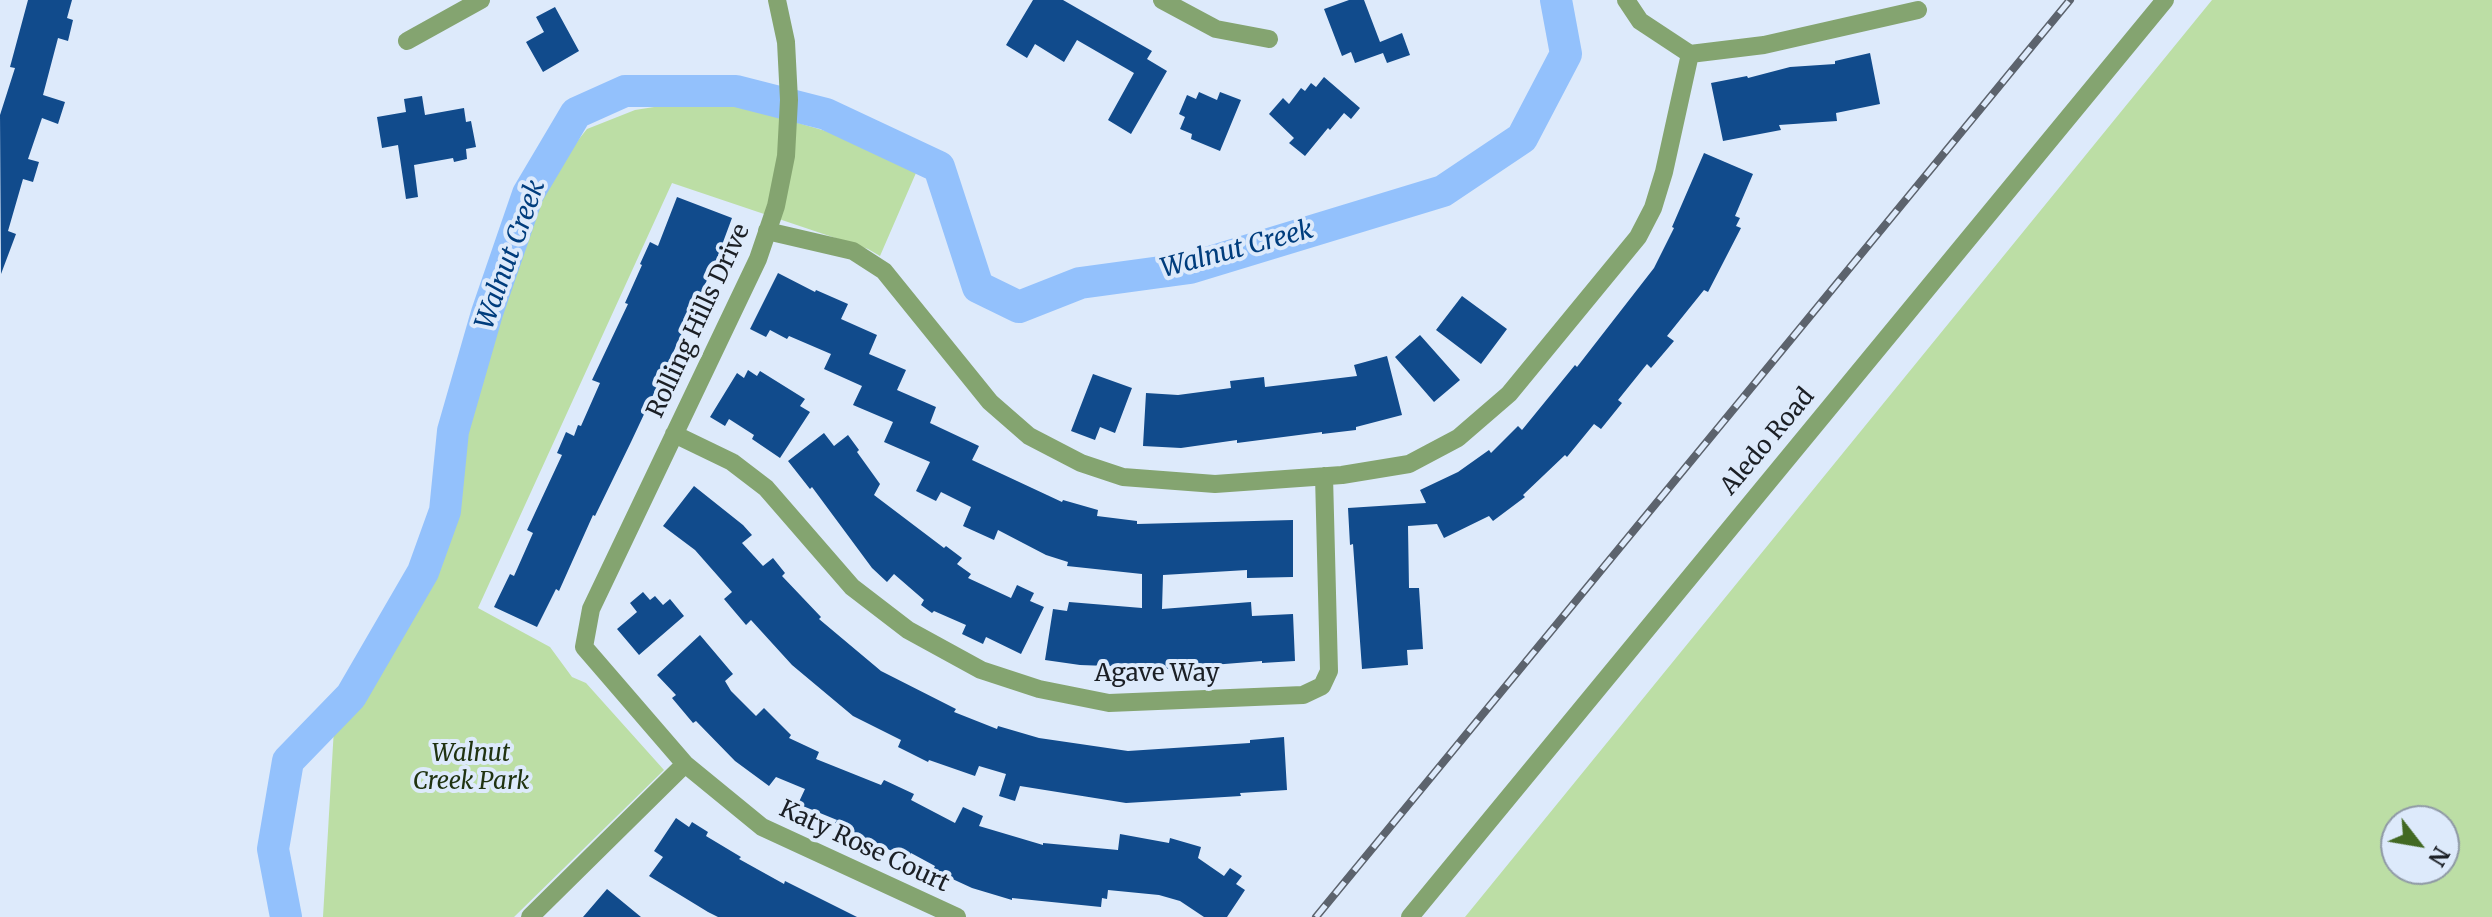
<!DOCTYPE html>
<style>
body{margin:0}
#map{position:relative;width:2492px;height:917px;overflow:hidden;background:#ddeafb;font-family:Merriweather,serif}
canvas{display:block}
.north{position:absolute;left:2380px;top:805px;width:80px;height:80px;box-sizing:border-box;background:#ddeafb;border:2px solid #8f99a5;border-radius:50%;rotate:121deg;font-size:22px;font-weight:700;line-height:32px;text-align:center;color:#1b1f25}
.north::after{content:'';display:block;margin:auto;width:28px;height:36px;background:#426923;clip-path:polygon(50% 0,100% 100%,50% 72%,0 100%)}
</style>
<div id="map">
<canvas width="2492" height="917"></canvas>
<div class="north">N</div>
</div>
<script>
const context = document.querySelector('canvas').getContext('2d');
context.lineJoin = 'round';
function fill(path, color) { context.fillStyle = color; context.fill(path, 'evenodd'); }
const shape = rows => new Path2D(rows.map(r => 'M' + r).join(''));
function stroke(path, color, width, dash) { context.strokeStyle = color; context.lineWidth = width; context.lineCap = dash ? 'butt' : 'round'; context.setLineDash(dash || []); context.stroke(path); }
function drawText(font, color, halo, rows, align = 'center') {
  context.font = font + ' Merriweather,serif'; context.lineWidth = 8; context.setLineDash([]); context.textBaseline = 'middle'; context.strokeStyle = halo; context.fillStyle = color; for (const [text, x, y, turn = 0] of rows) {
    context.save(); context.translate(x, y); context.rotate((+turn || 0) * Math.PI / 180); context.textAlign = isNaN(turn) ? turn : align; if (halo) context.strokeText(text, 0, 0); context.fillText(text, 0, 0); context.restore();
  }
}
const green = shape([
 [2212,0,2492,0,2492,917,1465,917],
 [2444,821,2444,869,2396,869,2396,821],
 [686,102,732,104,871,144,919,166,880,256,868,249,672,183,478,608,550,647,572,677,586,683,664,770,514,917,323,917,334,728,435,563,499,311,526,228,551,174,587,129,635,110]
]);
const river = shape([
 [286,917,273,849,288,761,351,696,423,572,445,511,453,431,487,313,528,194,576,113,625,91,736,91,826,114,939,167,978,287,1019,307,1080,283,1190,268,1443,191,1522,138,1566,54,1556,0]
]);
const building = shape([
 [28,0,72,0,67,18,73,20,68,41,58,38,43,95,65,102,58,124,42,118,28,159,39,162,33,182,23,179,8,231,16,234,1,274,0,115,15,68,10,67],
 [1033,0,1063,0,1152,51,1147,59,1167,71,1131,134,1108,120,1134,73,1077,40,1064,62,1035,44,1027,58,1006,45],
 [1349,0,1364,0,1380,42,1402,33,1410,55,1387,63,1383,53,1355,63,1351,52,1342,56,1324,9],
 [555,7,579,51,543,72,526,42,544,32,536,17],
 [1870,53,1880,104,1836,113,1837,121,1779,125,1781,130,1723,141,1711,83,1747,76,1748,78,1790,67,1835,64,1835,61],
 [1324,77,1360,108,1351,119,1344,113,1330,130,1328,128,1305,156,1289,143,1294,138,1269,114,1283,98,1289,104,1301,88,1305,91,1311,83,1316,87],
 [1199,92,1217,100,1220,92,1241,100,1220,151,1191,139,1192,134,1180,129,1185,117,1179,114,1187,95,1196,99],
 [422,96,425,115,464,108,466,122,471,121,476,147,466,149,467,159,454,162,453,158,414,165,418,197,406,199,398,145,382,148,377,117,406,112,404,99],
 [1704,153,1753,174,1735,216,1740,218,1736,226,1741,228,1708,292,1704,290,1667,336,1674,341,1651,368,1647,364,1618,400,1622,403,1601,429,1594,424,1567,457,1565,455,1523,495,1525,497,1493,521,1489,516,1444,538,1437,524,1408,526,1409,588,1419,588,1423,649,1407,650,1408,665,1362,669,1353,544,1350,545,1348,508,1426,503,1420,490,1458,472,1489,450,1491,453,1518,426,1522,430,1575,365,1577,367,1654,268,1674,228,1672,227],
 [677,197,732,218,716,261,631,442,595,516,593,515,559,591,556,589,537,627,494,607,510,574,514,576,533,533,527,530,562,455,557,453,566,432,574,436,578,425,581,426,600,383,592,380,628,304,625,303,642,265,640,264,650,242,658,246],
 [778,273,815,292,816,290,848,304,841,319,877,335,869,354,906,370,897,390,936,407,930,423,979,446,972,460,1062,502,1063,500,1098,510,1097,516,1137,521,1137,524,1293,520,1293,577,1247,578,1247,570,1163,575,1162,609,1251,602,1252,616,1293,614,1295,661,1262,663,1262,661,1137,671,1136,667,1080,665,1045,660,1053,609,1067,611,1069,602,1142,608,1142,574,1067,566,1068,562,1046,555,998,530,994,540,963,526,971,507,941,492,936,501,916,491,930,462,884,442,893,422,853,405,862,386,824,369,831,354,789,336,787,339,770,330,766,337,750,329],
 [1462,296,1507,329,1481,364,1436,330],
 [1420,335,1460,380,1434,402,1395,357],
 [1387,356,1402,415,1356,427,1356,430,1322,434,1322,432,1237,443,1237,440,1181,448,1143,446,1146,393,1178,395,1231,388,1230,381,1264,377,1265,387,1357,376,1354,365],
 [748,370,757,376,760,371,805,399,800,406,810,412,780,458,752,439,754,435,729,419,725,426,710,417,737,373,744,378],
 [1093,374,1132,388,1115,433,1100,427,1095,440,1071,431],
 [824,433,834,446,848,435,859,450,857,452,880,484,874,495,944,548,946,546,962,558,957,564,971,574,968,578,1011,598,1017,585,1034,593,1030,601,1044,607,1021,654,986,637,983,644,962,634,966,625,934,611,932,613,921,605,924,600,894,574,887,582,872,568,812,487,810,489,788,461],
 [694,486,743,525,752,535,742,543,763,566,773,558,785,573,782,576,821,617,819,619,881,671,956,709,954,712,997,729,998,726,1039,738,1128,751,1250,743,1250,740,1284,737,1287,790,1240,793,1241,796,1126,803,1020,786,1015,801,999,796,1006,774,979,766,975,776,929,760,928,762,898,747,901,740,853,716,792,665,751,620,746,625,724,599,732,592,695,550,663,526],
 [643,592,650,600,655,596,663,605,670,599,684,616,639,655,617,629,637,612,630,603],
 [700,635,733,674,725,681,731,691,756,716,764,708,791,735,789,738,819,752,816,759,881,785,884,780,914,794,911,800,955,823,963,807,983,816,979,826,1043,845,1043,843,1118,850,1120,834,1169,843,1170,838,1201,847,1198,858,1224,876,1230,868,1242,876,1236,884,1245,890,1227,917,1204,917,1180,901,1159,895,1108,890,1107,899,1102,898,1101,907,1012,898,1012,900,972,888,933,870,935,866,911,853,908,859,835,823,837,820,798,804,805,789,776,777,769,786,735,761,696,721,693,723,672,698,676,695,657,675],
 [676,818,689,827,692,822,708,832,706,836,741,857,739,859,784,884,785,881,857,917,718,917,708,912,649,876,663,857,654,851],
 [607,889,641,917,583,917]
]);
const minor = shape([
 [777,0,786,42,789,100,786,156,776,206,758,259,591,609,584,647,685,764,762,827,957,917],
 [1162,0,1216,29,1269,39],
 [1626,0,1640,21,1690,54,1764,45,1918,10],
 [407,41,481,0],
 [767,231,853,251,884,271,990,402,1029,436,1081,463,1123,477,1215,484,1342,475,1409,464,1458,438,1509,394,1638,237,1653,208,1664,172,1690,54],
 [674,434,732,462,766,488,852,587,908,630,981,670,1039,689,1109,703,1303,695,1322,686,1329,671,1324,476],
 [530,917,685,764],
 [1410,917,2165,0]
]);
const rail = shape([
 [1316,917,2070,0]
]);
const streetNames = [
 ["Rolling Hills Drive",699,321,-65],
 ["Aledo Road",1768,442,-50],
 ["Agave Way",1157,674],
 ["Katy Rose Court",864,847,25]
];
const parkNames = [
 ["Walnut",471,754],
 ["Creek Park",471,782]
];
const waterNames = [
 ["Walnut Creek",1237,250,-15],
 ["Walnut Creek",511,255,-70]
];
fill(green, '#bcdea5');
stroke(river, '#93c1fc', 32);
fill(building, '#114b8c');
stroke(minor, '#84a470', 18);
stroke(rail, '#5c636d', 8);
stroke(rail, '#ddeafb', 5, [15]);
drawText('24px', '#1b1f25', '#ddeafb', streetNames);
drawText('italic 24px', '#203311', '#ddeafb', parkNames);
drawText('italic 26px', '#003d7d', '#ddeafb', waterNames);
</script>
